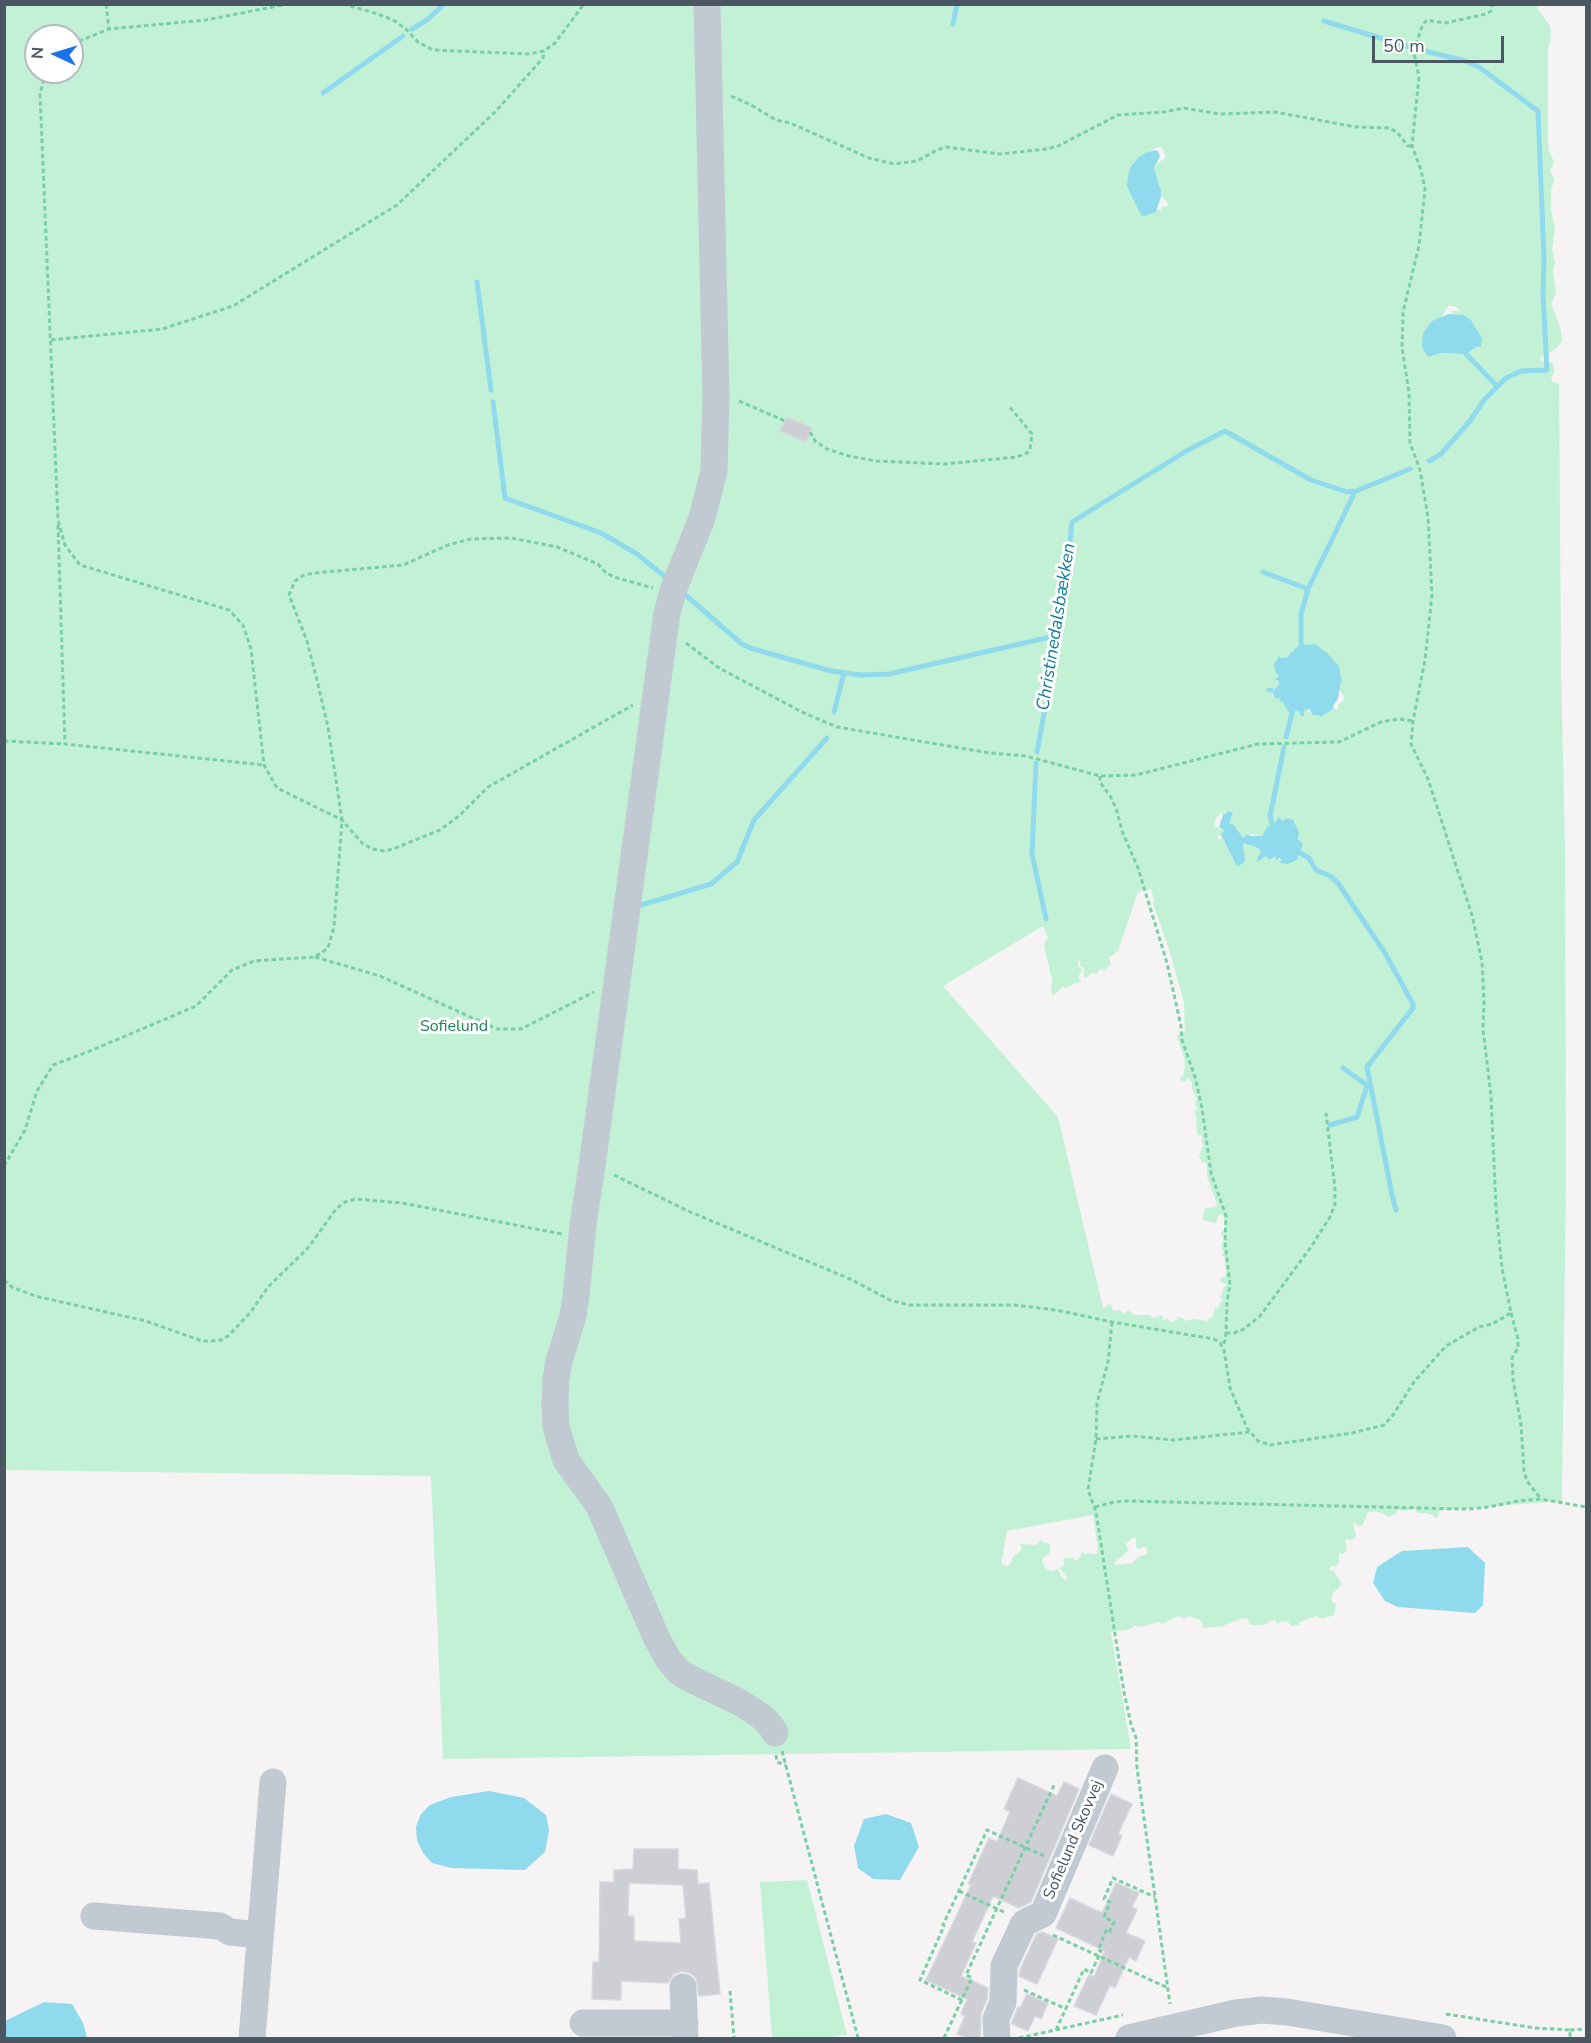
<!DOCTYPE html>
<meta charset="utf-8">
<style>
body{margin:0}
#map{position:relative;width:1591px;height:2043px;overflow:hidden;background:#f5f3f3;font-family:"Nunito Sans",sans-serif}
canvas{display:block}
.frame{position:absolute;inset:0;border:6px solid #4a5661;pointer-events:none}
.north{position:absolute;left:24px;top:24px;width:60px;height:60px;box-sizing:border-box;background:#fff;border:2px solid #b7bbc0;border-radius:50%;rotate:274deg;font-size:16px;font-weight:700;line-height:24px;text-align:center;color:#4a5661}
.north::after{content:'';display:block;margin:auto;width:21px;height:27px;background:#1a73e8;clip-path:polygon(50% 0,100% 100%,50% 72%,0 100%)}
.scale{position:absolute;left:1372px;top:36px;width:132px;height:27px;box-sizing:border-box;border:3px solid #4a5661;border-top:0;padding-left:8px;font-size:18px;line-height:21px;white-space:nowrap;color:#4a5661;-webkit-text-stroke:4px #fff;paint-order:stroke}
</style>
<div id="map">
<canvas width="1591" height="2043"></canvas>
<div class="frame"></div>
<div class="north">N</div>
<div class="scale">50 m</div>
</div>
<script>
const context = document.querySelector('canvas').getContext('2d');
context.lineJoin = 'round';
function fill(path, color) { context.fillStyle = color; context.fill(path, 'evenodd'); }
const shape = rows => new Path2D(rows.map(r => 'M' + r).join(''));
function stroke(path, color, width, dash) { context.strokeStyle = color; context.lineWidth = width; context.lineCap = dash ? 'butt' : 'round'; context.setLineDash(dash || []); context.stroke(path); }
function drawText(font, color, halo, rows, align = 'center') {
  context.font = font + ' "Nunito Sans",sans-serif'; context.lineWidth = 6; context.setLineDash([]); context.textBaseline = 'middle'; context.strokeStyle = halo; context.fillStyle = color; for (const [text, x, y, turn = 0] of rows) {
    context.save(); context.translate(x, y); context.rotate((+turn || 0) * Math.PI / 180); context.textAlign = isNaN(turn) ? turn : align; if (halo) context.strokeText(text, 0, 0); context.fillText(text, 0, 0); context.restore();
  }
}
const green = shape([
 [5,5,1538,5,1537,8,1550,26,1551,38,1548,49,1548,140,1549,152,1553,159,1553,165,1550,170,1554,180,1551,191,1551,211,1555,228,1552,249,1555,262,1553,271,1556,294,1551,304,1560,327,1562,341,1556,349,1540,358,1541,361,1553,363,1554,372,1551,378,1553,382,1559,384,1561,665,1565,849,1566,1177,1562,1501,1443,1510,1439,1512,1437,1518,1428,1513,1418,1513,1414,1508,1407,1511,1397,1510,1396,1514,1388,1517,1387,1515,1375,1511,1367,1513,1363,1525,1360,1526,1353,1523,1356,1536,1353,1540,1345,1539,1347,1550,1342,1554,1339,1553,1339,1563,1335,1567,1331,1566,1329,1570,1334,1571,1342,1584,1332,1594,1332,1602,1336,1604,1334,1615,1322,1619,1316,1616,1299,1622,1299,1625,1291,1626,1288,1622,1281,1621,1278,1624,1275,1620,1269,1621,1267,1624,1259,1625,1251,1625,1247,1619,1242,1618,1223,1626,1203,1628,1202,1622,1199,1619,1196,1619,1190,1616,1184,1618,1178,1616,1162,1624,1158,1622,1141,1627,1135,1625,1131,1629,1111,1632,1131,1749,443,1759,431,1476,5,1470],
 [36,36,72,36,72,72,36,72],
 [1162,147,1166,158,1156,164,1154,171,1162,196,1168,204,1167,207,1163,206,1161,211,1158,209,1156,212,1130,191,1128,180,1131,166,1136,160,1155,148],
 [1449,305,1456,307,1460,311,1452,311,1452,314,1470,319,1481,338,1466,354,1435,353,1432,321,1440,319],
 [787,417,811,428,806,441,781,431],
 [1302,645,1306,645,1322,649,1335,661,1341,673,1342,681,1339,690,1344,696,1344,700,1338,705,1338,709,1333,709,1322,716,1317,716,1310,709,1309,711,1304,711,1304,713,1295,710,1294,712,1288,711,1281,697,1275,697,1275,695,1269,691,1273,692,1278,685,1283,686,1279,680,1275,680,1279,675,1279,673,1275,672,1274,666,1276,660,1279,657,1281,658,1288,657],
 [1219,812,1223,815,1226,812,1230,819,1229,823,1234,825,1243,839,1248,834,1262,836,1280,818,1282,821,1287,818,1295,823,1297,829,1300,842,1300,856,1280,863,1281,861,1279,857,1269,860,1266,856,1259,856,1261,851,1256,847,1243,843,1244,852,1236,865,1222,838,1218,840,1217,835,1221,837,1224,830,1214,826,1217,816,1219,817],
 [1151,889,1154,900,1153,904,1169,949,1184,1002,1185,1033,1177,1035,1185,1062,1184,1074,1180,1077,1181,1081,1187,1081,1188,1077,1192,1082,1192,1089,1197,1098,1195,1105,1198,1109,1193,1112,1196,1114,1197,1134,1199,1136,1201,1133,1203,1145,1199,1157,1202,1162,1207,1163,1207,1176,1217,1204,1215,1207,1205,1208,1202,1220,1216,1223,1219,1215,1222,1214,1224,1217,1225,1228,1220,1234,1224,1237,1221,1248,1224,1252,1222,1255,1225,1258,1226,1274,1225,1278,1222,1277,1220,1281,1227,1285,1224,1287,1222,1295,1220,1295,1220,1298,1223,1298,1221,1302,1217,1309,1215,1307,1213,1316,1207,1321,1194,1319,1185,1321,1183,1318,1177,1317,1177,1320,1171,1322,1167,1318,1164,1321,1162,1315,1152,1318,1150,1315,1133,1315,1129,1310,1124,1314,1120,1310,1114,1311,1110,1304,1103,1308,1058,1117,943,986,1043,926,1048,938,1044,944,1046,956,1049,965,1050,974,1052,976,1051,993,1054,995,1062,987,1065,988,1081,981,1078,977,1082,970,1078,966,1078,960,1081,963,1079,965,1084,968,1084,976,1086,978,1091,973,1096,974,1100,969,1104,970,1111,965,1109,957,1115,954,1115,952,1118,951,1138,892],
 [1093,1515,1098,1548,1097,1553,1094,1555,1093,1553,1084,1554,1083,1551,1077,1561,1072,1558,1064,1558,1064,1565,1060,1568,1067,1577,1066,1580,1062,1578,1058,1569,1053,1571,1046,1569,1042,1562,1043,1558,1049,1554,1051,1547,1048,1543,1043,1543,1042,1539,1036,1545,1020,1544,1022,1550,1012,1558,1012,1561,1009,1565,1007,1566,1001,1564,1007,1531],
 [1133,1538,1136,1538,1136,1547,1138,1549,1144,1547,1147,1548,1147,1554,1138,1557,1132,1563,1116,1565,1114,1563,1116,1561,1129,1550,1125,1544],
 [807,1880,847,2035,822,2038,772,2038,760,1882]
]);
const water = shape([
 [1155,150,1158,151,1160,156,1154,168,1161,191,1161,197,1156,212,1145,216,1141,215,1132,197,1127,185,1129,171,1131,166,1139,157,1148,152],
 [1448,314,1463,315,1470,319,1482,338,1481,346,1476,347,1466,354,1441,353,1428,357,1422,347,1423,333,1432,321],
 [1315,644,1327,653,1339,666,1342,681,1340,686,1338,699,1334,704,1333,709,1322,716,1313,715,1310,709,1304,711,1304,716,1301,716,1298,711,1294,711,1295,713,1291,711,1289,713,1283,702,1279,701,1281,697,1276,699,1273,693,1266,691,1267,688,1273,688,1273,692,1278,685,1283,686,1279,684,1278,680,1275,680,1279,675,1275,672,1274,664,1279,656,1281,658,1288,657,1291,652,1293,652,1294,649,1301,645],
 [1229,811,1233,813,1229,823,1234,825,1243,838,1248,834,1251,836,1262,836,1268,826,1272,827,1279,817,1282,821,1287,818,1293,820,1299,832,1298,839,1303,844,1297,860,1288,864,1280,863,1281,860,1279,857,1277,860,1275,857,1269,860,1266,856,1257,862,1257,859,1261,851,1256,847,1243,843,1245,861,1239,866,1236,865,1221,835,1224,830,1219,827,1223,815],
 [1468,1547,1485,1563,1483,1605,1475,1613,1398,1607,1385,1601,1373,1583,1377,1567,1402,1551],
 [489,1791,524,1798,546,1815,549,1830,545,1852,525,1870,451,1868,432,1863,423,1853,417,1840,416,1827,421,1814,430,1805,451,1797],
 [886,1814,911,1823,919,1847,900,1880,873,1879,858,1868,854,1846,864,1819],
 [44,2002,72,2004,83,2023,87,2038,5,2038,5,2021]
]);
const stream = shape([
 [1324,21,1410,47],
 [953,24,957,4],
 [412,29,427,20,444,4],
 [1421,50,1465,61,1479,67,1538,111,1544,258,1543,295,1547,370,1521,371,1506,378,1484,400,1470,421,1441,454,1429,461],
 [323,93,403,36],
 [477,282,491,390],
 [1466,354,1497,386],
 [493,402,505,498,601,533,637,554,668,579],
 [1263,572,1308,589],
 [682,592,742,644,750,648,831,671,861,675,889,674,1059,635],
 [1301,645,1301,614,1308,589,1353,496,1353,492],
 [834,712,844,673],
 [1286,737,1292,713],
 [1037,752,1064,603,1072,522,1188,450,1225,431,1311,480,1347,492,1356,491,1410,469],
 [1036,763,1032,854,1046,919],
 [1272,824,1270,816,1284,747],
 [1300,853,1309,858,1316,870,1330,876,1338,883,1385,953,1413,1004,1413,1008,1367,1067,1392,1195,1396,1210],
 [638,906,711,884,737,862,754,820,827,738],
 [1343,1068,1368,1086],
 [1330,1125,1357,1117,1367,1086]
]);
const building = shape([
 [787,417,812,428,806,442,780,431,787,417],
 [1018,1778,1057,1796,1064,1782,1079,1789,1031,1902,1019,1908,993,1896,972,1942,976,1943,961,1976,988,1988,987,1999,981,2013,980,2038,967,2038,957,2034,965,2016,961,2014,967,1999,926,1980,971,1885,968,1884,989,1838,997,1842,1010,1812,1004,1809,1018,1778],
 [1111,1794,1132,1804,1118,1834,1122,1836,1113,1856,1089,1845,1111,1794],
 [634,1849,678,1849,678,1869,697,1870,698,1884,709,1883,720,1994,699,1996,696,1978,690,1973,682,1971,674,1974,668,1983,621,1981,621,2000,592,1999,593,1962,599,1962,600,1882,614,1882,614,1870,633,1869,634,1849],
 [629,1883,683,1885,686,1918,679,1919,681,1943,634,1941,634,1916,628,1916,629,1883],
 [1116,1883,1139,1893,1132,1907,1137,1910,1126,1933,1145,1941,1136,1961,1129,1957,1115,1988,1110,1985,1096,2015,1074,2006,1089,1975,1094,1977,1105,1951,1056,1928,1070,1898,1102,1913,1116,1883],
 [1042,1932,1058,1939,1037,1984,1019,1976,1020,1970,1036,1935,1042,1932],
 [1027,1994,1048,2003,1041,2019,1035,2016,1028,2031,1012,2024,1012,2022,1018,2007,1020,2008,1027,1994]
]);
const path = shape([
 [106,4,109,29],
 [343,4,375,13,393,20,406,29,418,42,433,50,528,54,544,51,555,43,584,4],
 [72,44,109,29,206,20,288,4],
 [46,72,40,94,58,520,65,545,80,565,229,610,243,625,251,649,264,765,277,788,342,820,363,844,373,849,384,851,393,849,440,830,459,816,488,787,633,705],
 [731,96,751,105,776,120,790,123,869,158,894,164,917,161,937,150,946,147,1000,154,1047,149,1058,146,1118,115,1164,112,1184,108,1219,114,1275,112,1356,127,1389,128,1397,132,1408,146,1412,146],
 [51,340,162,329,233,306,397,205,496,111,543,58,544,51],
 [739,401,785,421],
 [810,432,815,441,827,449,849,456,876,461,944,464,1017,457,1027,453,1030,449,1032,434,1009,406],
 [58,525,65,744,264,765],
 [686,643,719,668,804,713,837,727,990,753,1026,756,1100,776,1136,775,1258,744,1339,742,1381,722,1399,719,1413,721],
 [4,741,65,744],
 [1100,776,1100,782,1110,796,1116,808,1122,831,1138,868,1167,963,1181,1026,1182,1040,1195,1077,1202,1108,1211,1173,1226,1216,1225,1242,1230,1285,1227,1301,1226,1333,1225,1341,1222,1345],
 [315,957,380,976,497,1029,521,1029,594,992],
 [4,1166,25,1130,37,1091,53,1065,90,1051,196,1006,232,970,254,961,315,957,328,948,334,927,342,820,328,727,317,680,307,641,289,595,295,581,302,576,314,573,403,565,448,545,471,539,511,538,557,547,598,564,606,573,614,577,653,588],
 [614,1175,688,1211,850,1279,890,1300,909,1305,1014,1305,1056,1310,1112,1322,1214,1339,1220,1343,1224,1350,1230,1388,1247,1428,1258,1441,1270,1445,1352,1433,1384,1425,1393,1415,1414,1382,1446,1346,1479,1327,1492,1324,1511,1313,1502,1268,1496,1208,1491,1096,1483,1029,1484,1001,1482,962,1472,915,1428,779,1411,744,1413,721,1425,660,1432,595,1428,517,1420,470,1410,443,1409,392,1402,348,1403,312,1419,246,1425,189,1421,170,1412,146,1419,77,1414,53,1416,44,1423,24,1427,20,1445,23,1486,14,1491,11,1492,4],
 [4,1280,12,1287,35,1296,146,1321,202,1341,211,1341,221,1340,228,1336,250,1313,268,1287,308,1248,336,1209,345,1202,356,1199,402,1203,562,1234],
 [1511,1313,1518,1339,1518,1348,1512,1358,1513,1379,1521,1425,1524,1471,1527,1481,1540,1498],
 [1112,1322,1108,1362,1097,1403,1096,1439,1088,1490,1096,1512,1124,1692,1131,1724,1136,1738,1137,1768,1170,2004],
 [1226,1333,1234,1333,1244,1329,1260,1316,1311,1247,1330,1217,1335,1204,1335,1188,1326,1113],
 [1096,1439,1132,1436,1174,1440,1249,1432],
 [1095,1507,1114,1502,1127,1501,1462,1509,1483,1508,1518,1501,1541,1499,1586,1507],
 [782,1751,858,2038],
 [776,1755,777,1762,786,1765],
 [959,1891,1006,1913],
 [1053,1935,1168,1988],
 [1024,1990,1066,2009],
 [730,1991,734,2038],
 [962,2000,920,1980,944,1926,943,1925,987,1830,1044,1856],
 [1446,2014,1535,2028,1570,2030,1570,2038],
 [1056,2030,1084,1969,1091,1973,1101,1951,1098,1950,1106,1931,1109,1933,1114,1922,1104,1917,1110,1902,1104,1899,1113,1878,1155,1897],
 [1570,2030,1586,2029],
 [944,2038,972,1978,966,1975,1055,1783],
 [1019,2038,1123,2015]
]);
const minor = shape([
 [707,4,716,397,714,471,702,518,674,588,667,613,592,1166,583,1224,576,1296,573,1316,559,1361,556,1379,555,1404,556,1427,566,1460,599,1506,657,1639,668,1659,679,1672,691,1679,741,1703,761,1716,771,1726,775,1733],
 [94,1916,220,1926,230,1932,260,1935],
 [683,1987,685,2038],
 [583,2023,685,2023],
 [252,2038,273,1782],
 [997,2038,996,2019,1003,2002,1004,1966,1024,1923,1043,1914,1105,1768],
 [1129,2038,1236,2013,1262,2010,1287,2012,1443,2038]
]);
const parkNames = [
 ["Sofielund",454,1027]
];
const streetNames = [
 ["Sofielund Skovvej",1074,1840,-67]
];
const waterNames = [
 ["Christinedalsbækken",1057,627,-81]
];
fill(green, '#c3f1d5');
fill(water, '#90daee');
stroke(stream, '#90daee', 5);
fill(building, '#cdcfd5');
stroke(building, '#d7d9de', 1.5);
stroke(path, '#7ad0a6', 3, [4.5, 3]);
stroke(minor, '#c1cad2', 27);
drawText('16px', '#17864f', '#fff', parkNames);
drawText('16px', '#4a5661', '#fff', streetNames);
drawText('italic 18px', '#0c7c9b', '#fff', waterNames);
</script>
